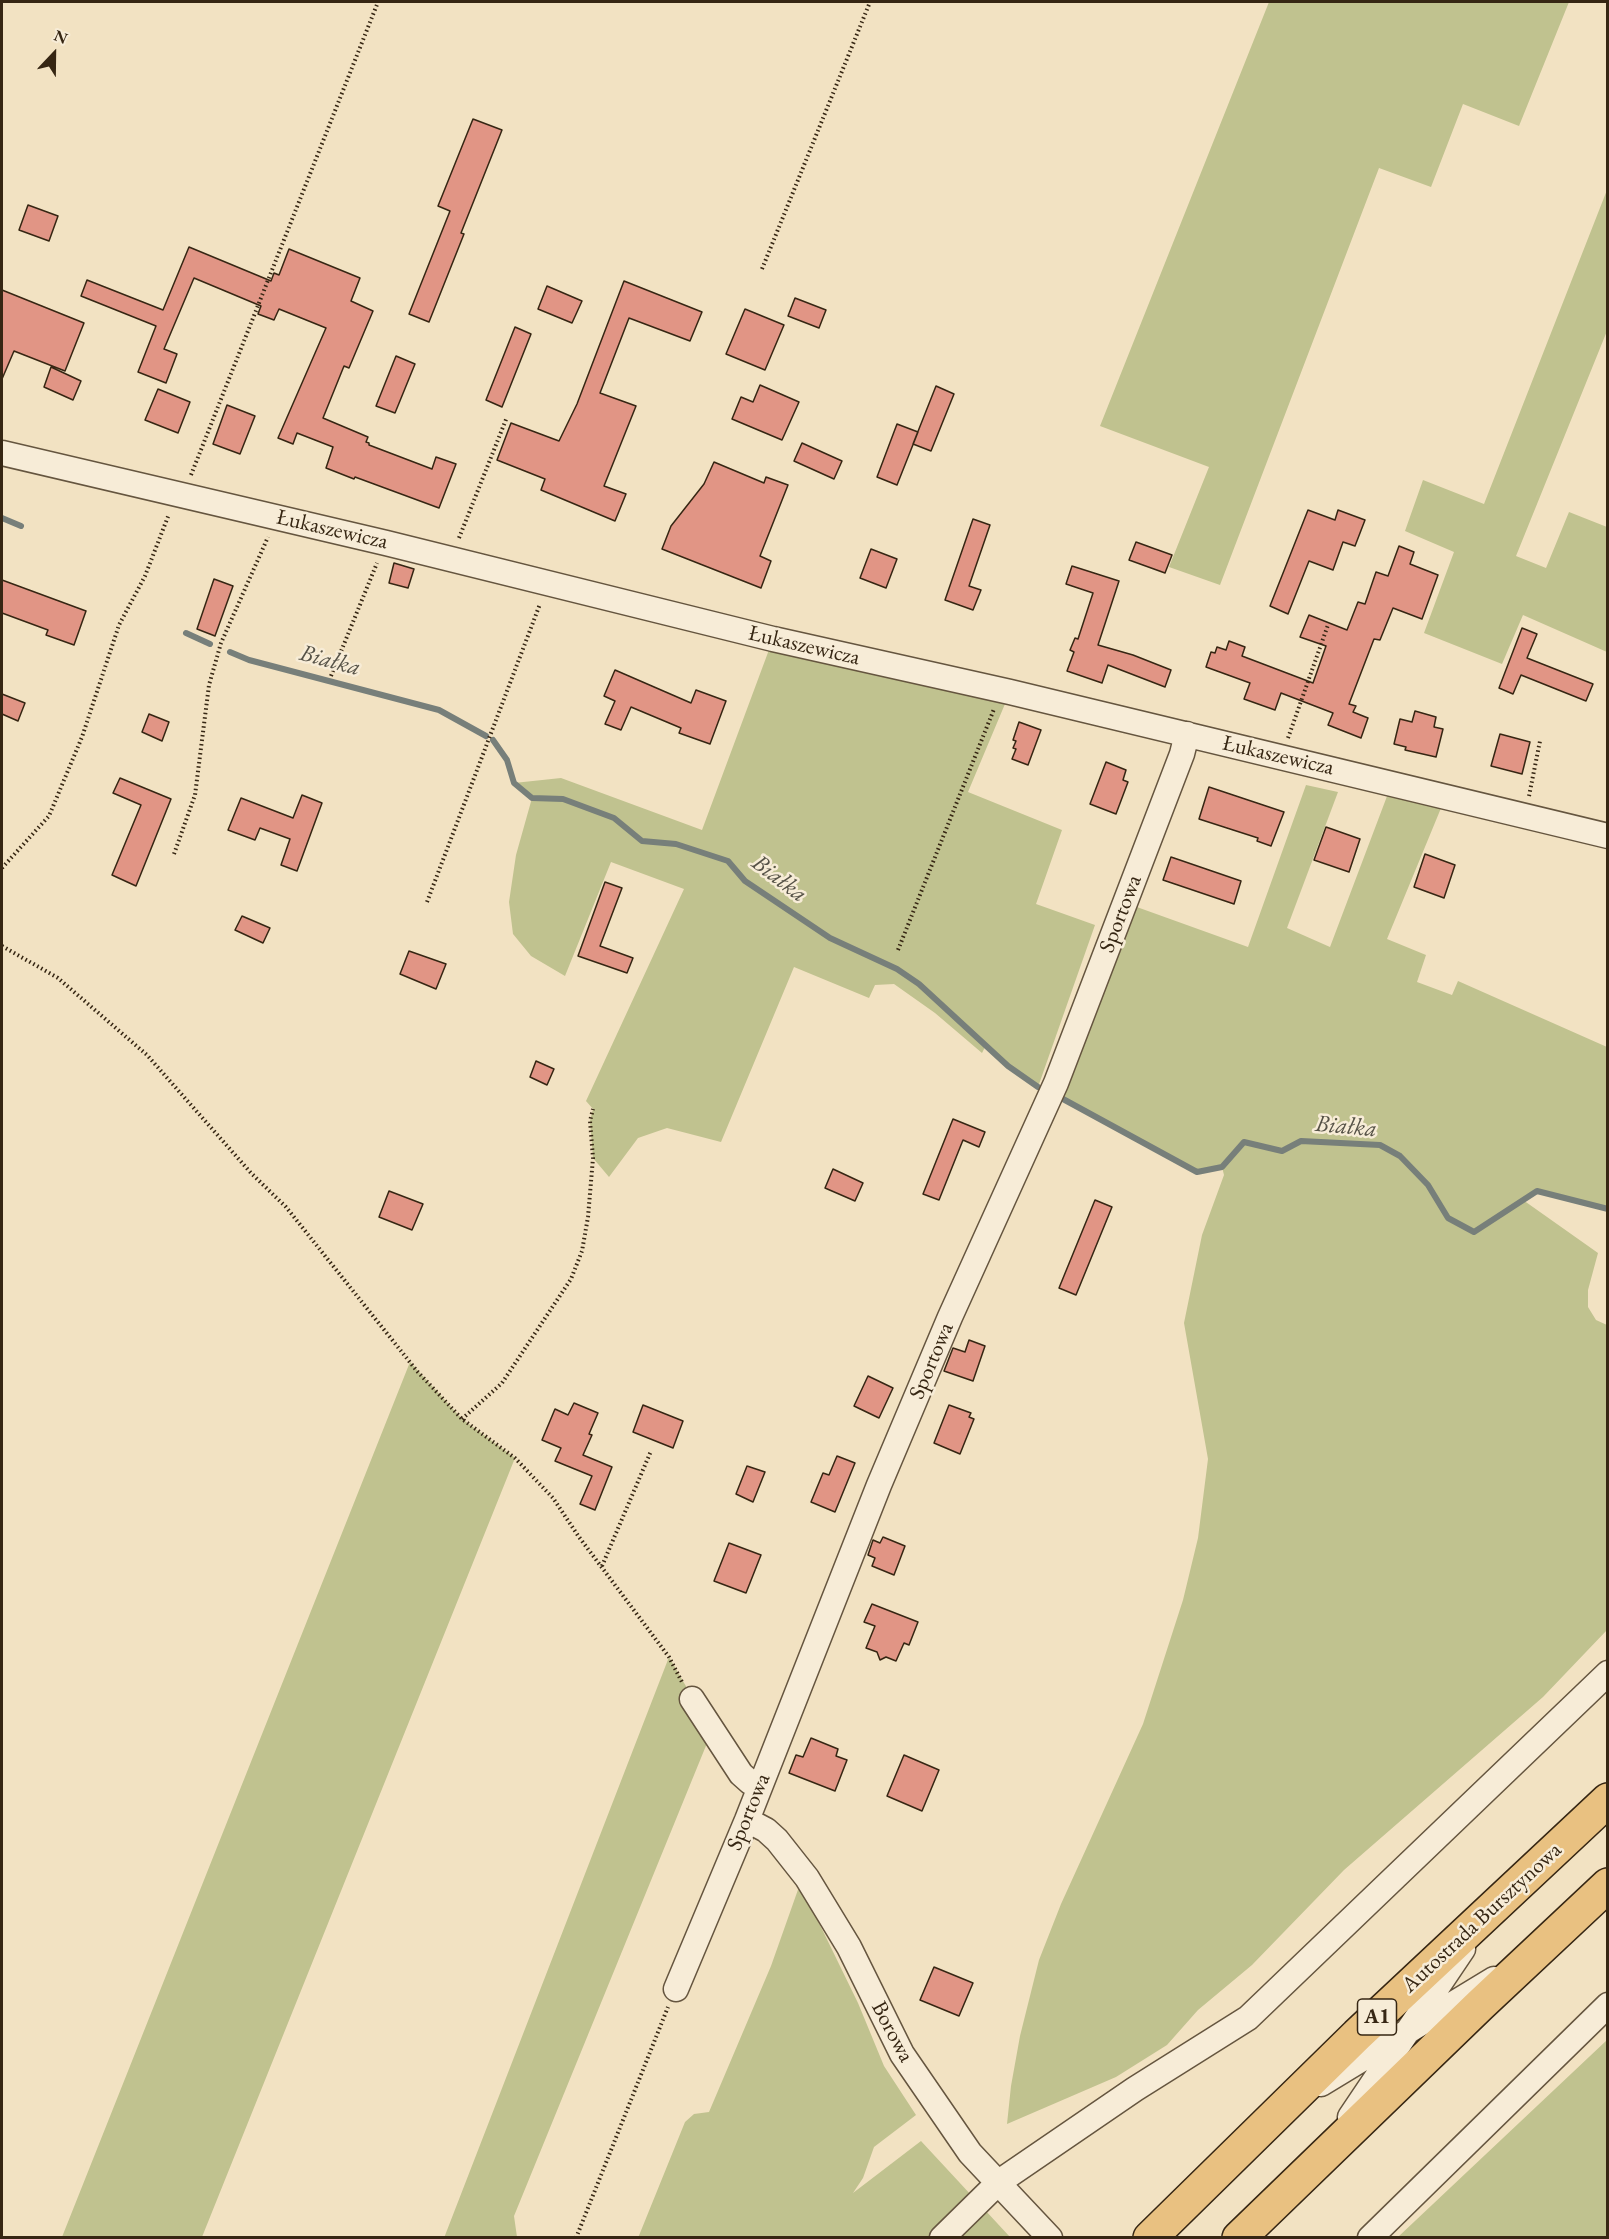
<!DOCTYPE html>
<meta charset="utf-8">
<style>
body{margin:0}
#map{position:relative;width:1609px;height:2239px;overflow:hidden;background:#f2e2c2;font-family:"EB Garamond",serif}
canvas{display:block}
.frame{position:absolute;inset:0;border:3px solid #362613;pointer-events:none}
.north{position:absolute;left:24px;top:24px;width:60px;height:60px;-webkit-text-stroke:4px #f7ecd7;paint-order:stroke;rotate:22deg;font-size:16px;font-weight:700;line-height:24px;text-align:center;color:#362613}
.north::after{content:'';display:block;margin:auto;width:21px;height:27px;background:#362613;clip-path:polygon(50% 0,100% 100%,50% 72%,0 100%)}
</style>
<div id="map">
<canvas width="1609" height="2239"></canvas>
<div class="frame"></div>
<div class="north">N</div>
</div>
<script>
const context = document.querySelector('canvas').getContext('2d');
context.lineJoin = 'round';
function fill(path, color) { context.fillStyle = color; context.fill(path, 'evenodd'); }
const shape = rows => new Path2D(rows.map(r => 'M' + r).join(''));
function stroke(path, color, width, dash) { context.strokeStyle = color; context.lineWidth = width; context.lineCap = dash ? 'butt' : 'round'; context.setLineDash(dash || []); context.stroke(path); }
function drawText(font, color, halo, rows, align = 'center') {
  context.font = font + ' "EB Garamond",serif'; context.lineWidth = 5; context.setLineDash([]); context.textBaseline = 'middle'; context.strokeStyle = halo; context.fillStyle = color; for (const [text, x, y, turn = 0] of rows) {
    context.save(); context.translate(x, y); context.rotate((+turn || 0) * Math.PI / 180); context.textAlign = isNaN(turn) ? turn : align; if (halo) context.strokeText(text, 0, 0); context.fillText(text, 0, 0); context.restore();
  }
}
const green = shape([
 [1269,2,1569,2,1519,126,1463,104,1431,187,1379,168,1220,585,1169,567,1209,467,1100,426],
 [1607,190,1607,331,1516,556,1546,568,1569,512,1607,527,1607,652,1523,615,1502,664,1424,633,1454,552,1405,531,1423,480,1484,504],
 [773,639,1010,692,968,792,1062,830,1036,904,1095,925,1038,1087,1008,1066,985,1047,982,1053,935,1013,894,984,875,985,869,998,794,967,721,1142,667,1128,638,1138,609,1177,593,1158,590,1121,593,1109,586,1101,684,889,611,862,565,976,531,956,513,934,509,902,516,855,532,798,514,783,561,778,702,830],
 [1392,783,1446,796,1387,939,1426,955,1417,982,1452,995,1458,981,1607,1047,1607,1209,1537,1191,1523,1200,1598,1253,1588,1290,1588,1307,1596,1320,1607,1325,1607,1630,1543,1697,1344,1870,1252,1965,1198,2010,1167,2045,1116,2077,1007,2124,1011,2086,1020,2036,1039,1960,1061,1904,1143,1724,1183,1600,1198,1538,1208,1459,1184,1323,1202,1235,1224,1175,1222,1167,1197,1172,1063,1099,1134,906,1248,947,1306,785,1338,792,1287,928,1330,947],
 [410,1362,462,1419,515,1458,202,2237,62,2237],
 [669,1657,712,1731,514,2216,517,2237,444,2238],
 [800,1884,858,2003,884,2066,916,2115,874,2147,863,2178,853,2193,921,2141,1010,2237,638,2238,685,2122,694,2114,709,2112,771,1966],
 [1607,2040,1607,2237,1398,2237]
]);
const stream = shape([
 [2,518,21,526],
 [186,633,210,644],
 [230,652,249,660,439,710,486,736],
 [493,740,507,760,514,783,532,798,563,799,614,818,642,841,676,844,728,861,745,881,830,938,897,969,919,984,1008,1066,1038,1087],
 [1063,1099,1197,1172,1222,1167,1244,1142,1282,1151,1301,1141,1380,1145,1400,1156,1428,1185,1448,1218,1474,1232,1537,1191,1608,1209]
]);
const building = shape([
 [473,119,502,130,461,233,464,234,429,322,409,314,450,211,438,206,473,119],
 [28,205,58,216,49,241,19,230,28,205],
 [189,247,271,281,274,273,279,275,289,249,360,278,351,301,373,311,349,368,344,366,323,418,368,437,366,442,369,443,369,445,432,469,436,457,456,464,439,508,355,477,354,479,326,468,333,447,297,433,293,444,278,438,326,328,279,309,274,320,258,314,261,306,194,278,164,349,177,354,166,383,138,372,156,326,81,296,87,280,163,310,189,247],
 [624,281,702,312,690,341,629,318,600,393,636,406,604,486,626,494,615,521,541,490,545,479,497,460,511,423,559,441,577,404,624,281],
 [547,286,582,301,572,323,538,309,547,286],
 [2,290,84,323,65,371,14,351,2,379,2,290],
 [795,298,826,310,819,328,788,316,795,298],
 [745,309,784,325,765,370,726,354,745,309],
 [515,327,531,334,502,407,486,400,515,327],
 [396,356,415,364,395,413,376,406,396,356],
 [51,367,81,381,73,400,44,387,51,367],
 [760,385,799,402,782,440,732,419,741,397,753,402,760,385],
 [936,386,954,394,931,451,913,444,936,386],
 [158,389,190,402,178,433,145,420,158,389],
 [227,405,255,416,240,454,213,444,227,405],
 [897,424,918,432,897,485,877,477,897,424],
 [802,443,842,461,834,479,794,461,802,443],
 [714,462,764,483,766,477,788,485,760,556,771,561,761,588,662,549,671,526,704,484,714,462],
 [1308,510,1335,520,1338,510,1365,520,1355,546,1343,542,1333,570,1309,561,1288,614,1270,606,1308,510],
 [973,519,990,525,969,586,981,590,973,610,945,600,973,519],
 [1136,542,1172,555,1165,573,1129,560,1136,542],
 [1399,546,1414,552,1410,564,1438,575,1422,619,1393,608,1380,640,1374,639,1349,704,1356,706,1353,712,1368,718,1361,738,1328,725,1333,713,1281,693,1275,710,1244,699,1250,683,1206,667,1211,652,1215,653,1217,647,1226,650,1229,641,1245,647,1242,656,1313,683,1326,646,1300,637,1309,615,1347,630,1358,602,1365,604,1376,572,1388,576,1399,546],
 [871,549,897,559,886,588,860,578,871,549],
 [394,563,414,569,408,588,389,583,394,563],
 [1072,566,1119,581,1098,645,1133,655,1171,670,1165,687,1108,665,1102,683,1067,671,1074,652,1070,650,1075,638,1078,639,1093,593,1066,584,1072,566],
 [214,579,233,586,215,636,197,629,214,579],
 [2,580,86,611,74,645,46,635,48,630,2,613,2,580],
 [1522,628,1537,634,1527,658,1593,684,1586,701,1521,675,1513,694,1499,688,1522,628],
 [615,670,691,703,696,690,726,701,710,744,679,733,681,728,631,707,621,730,605,724,615,701,604,696,615,670],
 [2,694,25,703,18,721,2,714,2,694],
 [1415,711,1436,717,1434,727,1443,729,1436,757,1405,750,1406,747,1394,744,1400,719,1412,722,1415,711],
 [149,714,169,722,162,741,142,732,149,714],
 [1019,722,1041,730,1028,765,1012,759,1016,749,1013,748,1016,741,1013,740,1019,722],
 [1500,734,1530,742,1522,774,1491,766,1500,734],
 [1106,762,1126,770,1123,780,1128,782,1116,814,1090,804,1106,762],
 [120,778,171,799,136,886,112,875,141,805,113,793,120,778],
 [1209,787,1284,812,1271,846,1257,841,1258,838,1199,819,1209,787],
 [302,795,322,803,297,871,281,865,290,839,260,828,255,840,228,830,241,798,293,818,302,795],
 [1326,827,1360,839,1349,872,1314,860,1326,827],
 [1425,854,1455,865,1444,898,1414,887,1425,854],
 [1171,857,1241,881,1234,904,1163,880,1171,857],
 [605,882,622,888,600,946,633,958,627,973,578,956,605,882],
 [242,916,270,928,263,943,235,930,242,916],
 [409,951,446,964,436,989,400,974,409,951],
 [536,1061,554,1069,547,1085,530,1077,536,1061],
 [953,1119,985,1132,979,1147,963,1140,939,1200,923,1194,953,1119],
 [833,1169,863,1183,855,1201,825,1188,833,1169],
 [389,1191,423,1204,412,1230,379,1217,389,1191],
 [1095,1200,1112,1207,1076,1295,1059,1288,1095,1200],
 [969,1340,985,1346,973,1381,944,1371,953,1348,965,1352,969,1340],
 [868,1376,893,1388,879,1418,854,1406,868,1376],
 [574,1403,598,1413,589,1434,592,1435,583,1455,612,1467,595,1510,580,1504,592,1476,555,1461,561,1448,542,1440,555,1409,568,1415,574,1403],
 [643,1405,683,1421,673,1448,633,1432,643,1405],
 [949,1405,971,1413,969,1417,974,1419,960,1454,934,1443,949,1405],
 [837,1456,855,1463,835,1512,811,1502,823,1473,829,1475,837,1456],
 [747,1466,765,1472,753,1502,736,1494,747,1466],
 [883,1537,905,1546,894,1575,872,1566,875,1558,868,1555,873,1540,880,1543,883,1537],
 [729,1543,761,1555,746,1593,714,1581,729,1543],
 [872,1604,918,1622,909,1645,904,1643,896,1661,886,1657,880,1660,877,1652,866,1648,875,1626,864,1622,872,1604],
 [811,1738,838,1749,836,1756,847,1760,835,1791,789,1773,796,1755,803,1757,811,1738],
 [904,1755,939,1770,922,1811,887,1796,904,1755],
 [934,1967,973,1983,959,2016,920,2000,934,1967]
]);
const path = shape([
 [762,269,870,2],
 [191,475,378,2],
 [459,538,507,417],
 [331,676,377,563],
 [1288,738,1328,625],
 [1529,796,1540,741],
 [174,854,195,795,209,685,221,643,268,537],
 [2,868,49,816,82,737,119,625,145,576,169,514],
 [427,902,540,604],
 [2,946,58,978,147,1055,251,1173,286,1207,417,1371,462,1419,515,1458,553,1498,579,1537,669,1657,682,1682],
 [898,950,994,709],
 [462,1419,502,1383,571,1279,582,1251,588,1217,593,1158,590,1121,593,1109],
 [602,1566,651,1451],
 [576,2238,668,2007]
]);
const minor = shape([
 [2,453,386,543,773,639,1010,692,1608,836],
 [692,1699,741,1774,750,1782,759,1787],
 [747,1820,766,1830,777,1840,807,1878,849,1947,902,2054,970,2153,1050,2238],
 [676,1989,747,1820,879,1485,950,1317,1056,1083,1182,754,1187,734],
 [1321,2084,1494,1979],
 [1350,2117,1463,1949],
 [942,2238,999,2182,1135,2089,1248,2018,1608,1673],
 [1370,2238,1608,2005]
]);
const highway = shape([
 [1150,2238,1357,2035,1608,1800],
 [1239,2238,1480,2005,1608,1885]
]);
const shields = [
 [1377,2017,39]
];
const shieldNames = [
 ["A1",1377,2017]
];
const streetNames = [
 ["Łukaszewicza",332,530,13],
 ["Łukaszewicza",804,646,13],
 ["Łukaszewicza",1278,756,13],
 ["Sportowa",1121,914,-69],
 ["Sportowa",932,1361,-67],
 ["Sportowa",749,1812,-68],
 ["Autostrada Bursztynowa",1482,1918,-43],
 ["Borowa",892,2032,62]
];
const waterNames = [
 ["Białka",330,661,15],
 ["Białka",779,879,37],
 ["Białka",1346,1127,5]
];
fill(green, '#c0c28f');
stroke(stream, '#777f7a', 6);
fill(building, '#e19585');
stroke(building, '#362613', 1.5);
stroke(minor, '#65553f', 27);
stroke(highway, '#362613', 36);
stroke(path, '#362613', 4, [1.5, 3]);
stroke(minor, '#f7ecd7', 24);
stroke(highway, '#e9c181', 33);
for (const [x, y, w] of shields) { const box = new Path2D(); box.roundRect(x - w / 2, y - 18, w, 36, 4.5); context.fillStyle = '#f7ecd7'; context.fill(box); stroke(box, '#362613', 1.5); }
drawText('bold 21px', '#362613', null, shieldNames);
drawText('22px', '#362613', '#f7ecd7', streetNames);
drawText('italic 24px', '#565247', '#f7ecd7', waterNames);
</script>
